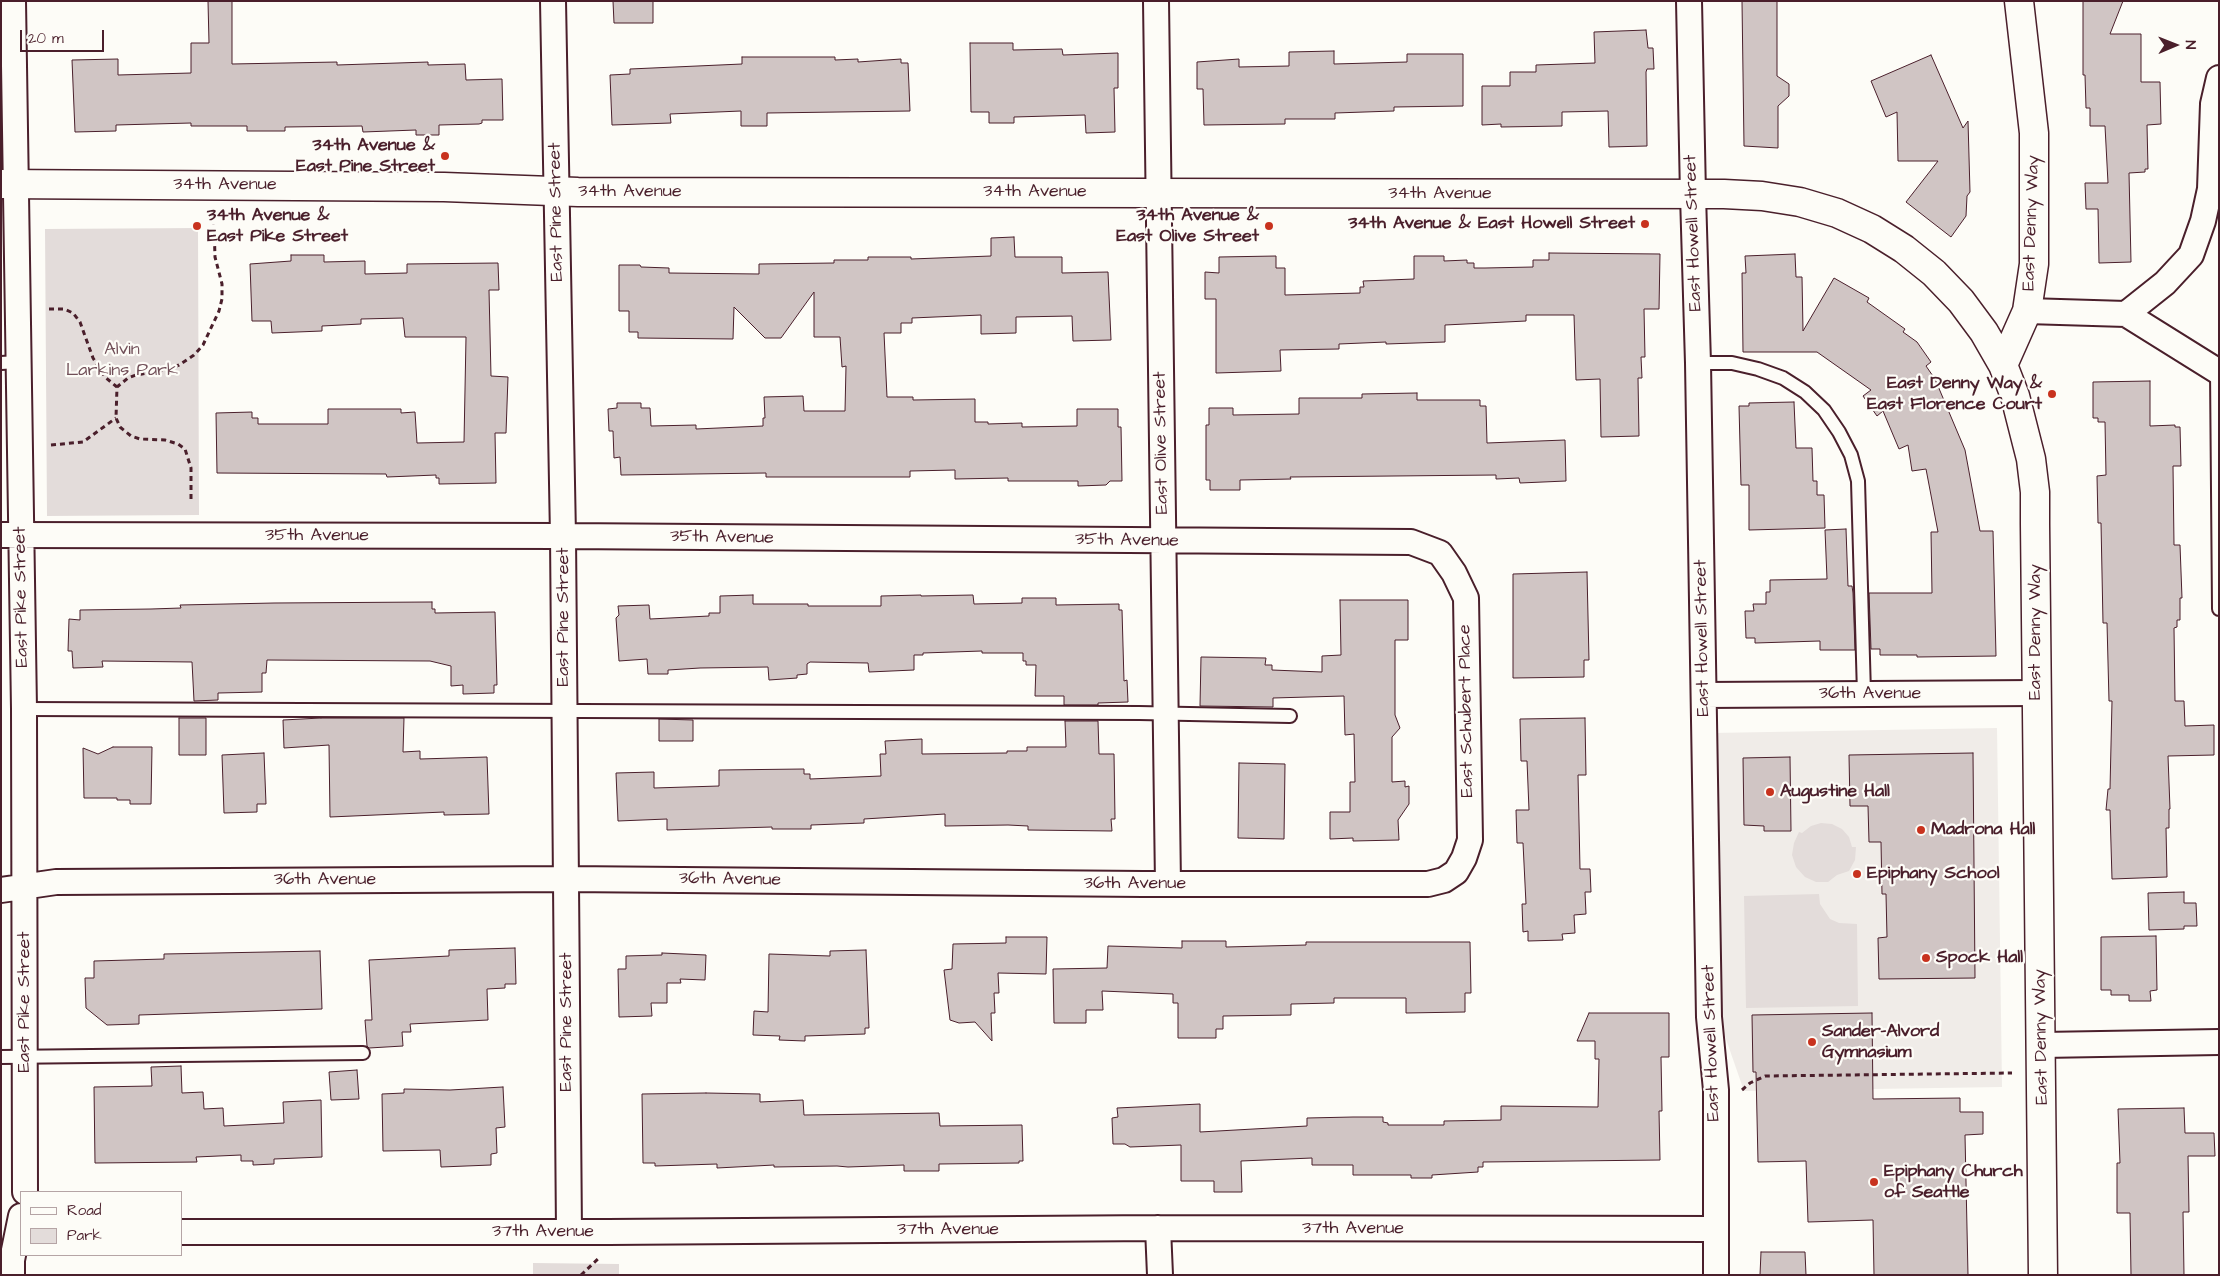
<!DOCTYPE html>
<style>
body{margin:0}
#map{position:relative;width:2220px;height:1276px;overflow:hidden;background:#fdfcf7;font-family:"Architects Daughter",sans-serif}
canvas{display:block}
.frame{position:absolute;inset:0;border:2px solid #4a1f2b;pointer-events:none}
.legend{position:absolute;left:20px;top:1191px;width:162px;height:65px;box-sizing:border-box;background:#fdfcf7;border:1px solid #b5a4a5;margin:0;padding:6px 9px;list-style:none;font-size:15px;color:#4a1f2b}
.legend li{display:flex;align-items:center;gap:10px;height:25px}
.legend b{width:25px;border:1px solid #b5a4a5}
.north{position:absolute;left:2150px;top:20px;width:50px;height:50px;-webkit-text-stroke:4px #fdfcf7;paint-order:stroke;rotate:89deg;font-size:14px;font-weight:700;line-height:20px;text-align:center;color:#4a1f2b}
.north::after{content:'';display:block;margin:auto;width:18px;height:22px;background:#4a1f2b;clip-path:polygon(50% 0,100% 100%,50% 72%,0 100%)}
.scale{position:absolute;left:20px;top:30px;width:84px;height:22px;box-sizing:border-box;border:2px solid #4a1f2b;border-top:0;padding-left:6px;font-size:15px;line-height:18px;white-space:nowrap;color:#4a1f2b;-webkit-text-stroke:4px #fdfcf7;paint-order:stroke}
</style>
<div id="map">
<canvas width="2220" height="1276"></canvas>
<div class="frame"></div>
<ul class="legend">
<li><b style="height:6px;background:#fdfcf7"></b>Road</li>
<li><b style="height:14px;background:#e3dcda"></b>Park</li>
</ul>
<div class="north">N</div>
<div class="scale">20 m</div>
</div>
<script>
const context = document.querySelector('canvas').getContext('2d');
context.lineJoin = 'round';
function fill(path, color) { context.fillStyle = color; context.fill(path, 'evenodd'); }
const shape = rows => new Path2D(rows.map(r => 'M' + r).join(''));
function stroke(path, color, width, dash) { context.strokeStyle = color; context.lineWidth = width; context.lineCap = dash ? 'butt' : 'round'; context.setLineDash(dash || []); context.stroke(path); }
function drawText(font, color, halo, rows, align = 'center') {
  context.font = font + ' "Architects Daughter",sans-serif'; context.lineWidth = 4.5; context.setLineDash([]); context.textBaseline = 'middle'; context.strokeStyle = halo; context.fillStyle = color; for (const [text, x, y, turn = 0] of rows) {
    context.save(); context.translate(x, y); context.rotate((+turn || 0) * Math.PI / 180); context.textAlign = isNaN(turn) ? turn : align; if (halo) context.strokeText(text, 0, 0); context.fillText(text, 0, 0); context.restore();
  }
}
const built = shape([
 [1997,728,2002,1087,1744,1091,1718,1016,1712,733]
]);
const green = shape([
 [198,228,199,515,47,516,45,229],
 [1821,823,1832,824,1842,829,1849,837,1852,847,1856,847,1855,860,1849,871,1837,875,1828,882,1816,882,1805,877,1796,867,1792,855,1794,843,1799,832,1802,833,1811,826],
 [1819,894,1820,904,1830,919,1839,923,1857,924,1858,1006,1746,1008,1744,896],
 [533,1263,619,1264,619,1275,533,1275]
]);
const building = shape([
 [208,1,232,1,232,64,337,62,337,65,428,62,428,65,465,64,466,80,502,79,503,120,482,120,482,123,479,124,439,125,439,135,416,135,416,130,363,132,362,126,285,127,285,131,247,131,247,126,191,126,191,123,116,125,116,131,75,132,72,60,118,59,118,75,191,73,191,43,209,43,208,1],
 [613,1,653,1,653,23,614,23,613,1],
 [1742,1,1777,1,1777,76,1789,84,1789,96,1778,106,1778,148,1744,146,1742,1],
 [2083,1,2123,1,2110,34,2141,34,2141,82,2160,82,2161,124,2147,125,2148,169,2145,169,2145,172,2129,173,2131,262,2099,263,2098,209,2086,209,2085,183,2108,183,2105,126,2090,126,2090,108,2086,108,2085,75,2083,75,2083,1],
 [1646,30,1648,48,1653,48,1654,69,1647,69,1646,72,1647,146,1609,147,1608,111,1562,112,1562,126,1501,127,1501,124,1482,125,1482,86,1510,86,1510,72,1536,72,1536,65,1595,63,1594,32,1646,30],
 [970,43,1013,43,1013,50,1062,49,1063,55,1118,53,1118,88,1114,88,1115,132,1086,133,1085,115,1014,117,1014,123,989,123,989,112,971,112,970,43],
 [1334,51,1334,64,1407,62,1407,54,1463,54,1463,106,1394,107,1394,111,1335,113,1335,119,1285,119,1285,124,1204,125,1203,89,1197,89,1197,62,1239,59,1239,67,1289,66,1289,52,1334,51],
 [1931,55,1963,128,1968,121,1970,192,1967,196,1966,216,1951,237,1906,202,1938,161,1898,161,1897,112,1886,117,1871,81,1931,55],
 [742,57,835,57,835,60,858,59,858,62,901,59,901,63,908,63,910,111,767,113,767,126,741,126,741,111,670,114,671,123,612,125,610,75,630,74,630,69,742,64,742,57],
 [1014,237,1015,257,1062,257,1062,273,1108,272,1111,340,1073,341,1072,316,1016,317,1016,333,981,334,981,315,912,318,912,323,901,323,901,333,884,333,887,397,913,397,913,400,975,399,975,422,988,422,988,424,1022,423,1022,427,1077,426,1077,409,1118,409,1118,427,1121,427,1122,481,1110,481,1106,485,1078,486,1078,481,1008,481,1008,478,955,479,955,470,910,471,910,477,766,477,766,473,621,475,620,457,614,458,613,431,609,431,608,409,617,408,617,403,641,403,641,408,650,408,651,426,696,425,696,429,763,426,763,418,765,418,764,397,803,396,804,411,845,411,846,366,842,367,840,337,814,337,814,292,781,338,765,338,734,307,733,339,638,338,638,332,629,332,629,311,619,311,619,265,640,265,641,267,669,268,669,273,759,274,759,264,834,263,834,260,868,260,868,257,911,257,911,259,991,256,991,238,1014,237],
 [1549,253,1660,254,1659,309,1644,309,1645,357,1641,357,1642,378,1638,378,1639,436,1601,437,1600,379,1576,380,1574,315,1526,315,1526,321,1445,325,1445,342,1386,344,1386,342,1339,344,1339,349,1280,350,1281,371,1216,373,1216,299,1205,299,1205,272,1219,273,1219,257,1276,256,1276,268,1285,268,1285,295,1360,293,1360,287,1364,287,1363,281,1414,279,1414,256,1444,256,1444,261,1467,260,1467,263,1474,263,1474,268,1485,268,1533,267,1533,260,1549,260,1549,253],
 [1795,254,1796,277,1802,277,1803,331,1834,278,1869,298,1867,302,1905,329,1903,332,1917,342,1931,362,1926,366,1935,379,1965,450,1980,531,1993,531,1996,656,1917,657,1917,655,1880,655,1880,649,1871,649,1869,593,1932,593,1931,532,1938,532,1926,469,1912,471,1908,445,1899,449,1883,411,1877,416,1863,396,1871,390,1817,352,1743,352,1742,273,1746,273,1745,256,1795,254],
 [291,255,324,255,324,262,365,261,365,274,407,273,407,264,498,263,499,290,489,290,491,376,508,377,506,433,495,433,496,483,439,484,439,478,436,478,436,475,387,477,386,474,217,473,216,413,252,412,252,418,258,418,258,424,328,424,328,409,401,409,401,413,415,412,417,443,464,442,466,337,405,337,403,318,361,319,361,324,322,326,322,331,272,333,271,321,252,321,250,264,291,261,291,255],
 [2150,381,2150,426,2175,425,2175,427,2180,427,2181,466,2173,466,2174,545,2180,545,2182,598,2180,598,2180,620,2177,620,2177,627,2174,628,2175,701,2184,701,2185,726,2214,725,2214,755,2168,756,2170,809,2169,809,2169,828,2166,828,2167,877,2112,879,2110,810,2106,810,2108,789,2110,789,2112,701,2109,701,2107,623,2103,623,2101,523,2098,523,2097,476,2106,475,2105,422,2098,422,2098,418,2093,418,2093,382,2150,381],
 [1417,393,1417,400,1480,400,1480,406,1486,406,1487,443,1565,440,1566,481,1520,483,1519,478,1496,479,1496,475,1290,477,1291,479,1240,480,1240,490,1210,490,1210,480,1206,480,1206,425,1209,425,1209,408,1233,408,1233,415,1299,414,1299,398,1362,398,1362,394,1417,393],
 [1794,402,1796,448,1812,448,1813,481,1817,481,1817,495,1824,495,1825,528,1749,530,1749,485,1741,485,1739,406,1749,406,1749,403,1794,402],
 [1846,529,1848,586,1852,586,1853,593,1855,650,1820,650,1820,641,1755,643,1755,638,1746,638,1745,611,1754,611,1753,604,1766,604,1766,592,1770,592,1770,580,1827,579,1825,530,1846,529],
 [1587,572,1589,660,1584,660,1584,677,1513,678,1513,574,1587,572],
 [753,595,753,604,808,604,808,606,881,606,881,596,921,595,921,596,973,595,974,604,1022,603,1022,598,1056,598,1056,605,1119,604,1119,610,1122,610,1124,681,1127,680,1128,702,1098,703,1098,705,1064,705,1064,696,1035,696,1036,665,1026,665,1026,661,1023,661,1023,653,982,653,982,651,923,653,923,655,914,655,914,670,869,672,868,663,810,662,807,664,807,674,797,675,797,678,769,680,768,667,700,668,668,670,668,674,648,674,647,659,619,661,616,618,619,615,618,606,649,605,650,619,709,616,709,613,720,613,720,596,753,595],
 [1340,600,1408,600,1408,640,1395,640,1395,715,1400,728,1392,737,1392,782,1405,781,1405,787,1409,786,1409,804,1398,820,1399,840,1353,841,1353,838,1330,839,1330,812,1350,812,1350,782,1355,782,1354,734,1345,735,1344,696,1273,698,1273,707,1200,706,1201,657,1266,658,1265,665,1272,665,1272,670,1322,672,1322,656,1341,655,1340,600],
 [432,602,432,609,435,609,435,613,495,612,497,685,494,685,494,693,463,694,463,685,451,686,451,666,430,661,267,660,266,673,262,673,262,692,218,693,218,700,194,701,192,662,102,661,103,667,73,668,72,651,68,651,69,619,80,620,80,610,151,609,181,608,180,605,274,603,432,602],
 [179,718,206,718,206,755,179,755,179,718],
 [321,718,404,718,403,752,420,751,420,759,487,757,489,814,444,815,444,812,330,817,329,745,284,748,283,720,321,718],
 [1585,718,1586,775,1578,775,1580,869,1590,869,1591,892,1585,892,1586,914,1574,915,1575,933,1562,934,1563,940,1528,941,1528,931,1523,932,1522,904,1526,904,1523,843,1517,843,1516,810,1529,810,1527,761,1521,761,1520,719,1585,718],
 [659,719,693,720,693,741,659,741,659,719],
 [1065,721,1098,721,1099,754,1114,754,1115,819,1111,819,1112,831,1028,830,1028,826,1008,825,945,826,945,814,864,819,864,823,811,825,811,829,772,829,772,827,667,830,667,819,618,821,616,773,654,772,654,788,719,786,719,770,804,769,804,774,810,774,810,779,881,776,880,754,886,754,885,741,922,739,922,754,1007,753,1007,751,1027,751,1027,747,1066,747,1065,721],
 [113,747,152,747,151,804,130,804,130,800,117,800,117,798,84,798,83,748,98,754,113,747],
 [264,753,266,804,257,804,257,812,224,813,222,755,264,753],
 [1973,753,1975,978,1879,979,1878,938,1887,937,1886,894,1882,894,1881,842,1869,842,1868,806,1850,806,1849,755,1973,753],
 [1790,757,1791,831,1764,831,1764,826,1744,825,1743,758,1790,757],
 [1239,763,1285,764,1284,839,1238,838,1239,763],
 [2184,892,2184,903,2196,903,2197,926,2184,926,2184,929,2149,930,2148,893,2184,892],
 [2156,936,2157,990,2150,991,2151,1001,2129,1001,2129,995,2111,995,2111,990,2101,990,2101,937,2156,936],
 [1006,937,1047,937,1046,974,998,973,999,993,994,993,995,1013,991,1013,992,1041,975,1022,959,1023,950,1020,944,970,952,969,953,944,1006,943,1006,937],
 [1182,941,1226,941,1226,947,1306,945,1306,942,1470,942,1471,993,1465,993,1465,1012,1406,1013,1406,998,1334,998,1334,1003,1291,1004,1291,1015,1223,1016,1223,1029,1216,1029,1216,1038,1178,1038,1178,1003,1173,1003,1173,994,1102,991,1103,1010,1086,1010,1086,1023,1054,1023,1053,969,1107,968,1108,946,1182,948,1182,941],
 [515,948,516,984,505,984,505,988,487,989,488,1020,410,1024,411,1032,402,1032,403,1046,369,1048,367,1046,365,1020,372,1020,369,960,449,956,449,950,515,948],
 [866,950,869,1028,865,1028,865,1034,805,1036,805,1041,779,1040,780,1036,753,1035,754,1011,768,1012,769,954,830,956,830,951,866,950],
 [320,951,322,1009,139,1015,139,1024,107,1025,86,1008,85,978,94,978,94,961,164,959,164,954,320,951],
 [662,953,706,955,705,980,680,979,681,983,667,983,667,1003,651,1003,652,1016,619,1017,618,969,626,969,626,956,662,955,662,953],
 [1589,1013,1669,1013,1669,1057,1661,1057,1662,1111,1659,1111,1660,1160,1483,1162,1483,1167,1478,1167,1478,1172,1432,1175,1432,1178,1411,1178,1411,1175,1353,1175,1353,1165,1312,1165,1312,1158,1241,1161,1242,1192,1214,1192,1214,1181,1181,1181,1181,1145,1130,1147,1125,1144,1113,1144,1112,1118,1118,1117,1117,1108,1200,1104,1200,1132,1307,1126,1307,1118,1353,1117,1383,1117,1383,1122,1388,1123,1388,1125,1444,1125,1444,1121,1501,1120,1501,1106,1598,1107,1599,1059,1595,1059,1595,1041,1577,1041,1589,1013],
 [1872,1013,1873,1099,1960,1098,1960,1112,1983,1112,1983,1134,1965,1135,1968,1275,1874,1275,1873,1220,1808,1222,1806,1161,1758,1162,1756,1072,1753,1072,1752,1015,1872,1013],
 [181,1066,182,1093,203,1092,204,1109,223,1108,224,1126,284,1123,283,1102,321,1100,322,1157,274,1159,274,1164,253,1165,253,1161,241,1161,241,1155,196,1157,197,1162,95,1163,94,1087,152,1086,151,1067,181,1066],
 [357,1070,359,1099,331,1100,329,1072,357,1070],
 [503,1087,505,1127,496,1128,497,1153,491,1154,491,1165,441,1167,440,1150,383,1151,382,1094,404,1093,404,1089,450,1090,503,1087],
 [706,1093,760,1094,760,1102,803,1100,804,1115,939,1113,940,1126,1022,1125,1023,1161,1019,1161,1019,1163,939,1164,939,1171,904,1171,904,1165,848,1167,837,1166,774,1167,774,1165,717,1168,717,1164,655,1166,655,1163,643,1163,642,1094,706,1093],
 [2184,1108,2185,1133,2214,1133,2215,1156,2188,1156,2189,1212,2183,1212,2184,1275,2131,1275,2130,1213,2117,1213,2117,1163,2120,1163,2118,1109,2184,1108],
 [1761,1252,1805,1252,1806,1275,1760,1275,1761,1252]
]);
const path = shape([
 [49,309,64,309,73,313,80,322,93,358,105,377,117,387],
 [51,445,83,442,116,418],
 [191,499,191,468,185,449,178,444,165,440,140,439,131,436,120,427,116,418,117,387,128,378,136,375,166,370,179,365,194,355,203,345,219,311,222,299,222,284,215,257,214,224],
 [1742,1090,1750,1083,1765,1076,2012,1073],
 [581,1275,599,1258]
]);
const lane = shape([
 [1,363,18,362],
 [1698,363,1732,363,1758,369,1783,378,1805,392,1824,410,1839,432,1851,455,1858,481,1864,694],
 [2217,371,2219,609],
 [24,709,1139,713,1290,716],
 [1,1057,363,1053]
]);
const street = shape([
 [13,1,24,709,25,1192],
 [553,1,563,536,569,1232],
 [1156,1,1168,884],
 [1689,1,1693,195,1698,363,1709,1017,1716,1090,1716,1275],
 [2027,311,2126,314,2165,283,2191,255,2203,221,2210,189,2213,104,2219,78],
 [2126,314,2219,372],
 [1,535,563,536,1411,542,1440,553,1454,573,1466,598,1470,840,1464,858,1456,872,1444,880,1428,884,1143,884,566,879,56,882,1,890],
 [1704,695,2036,693],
 [2042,1045,2219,1042],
 [1158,1228,1160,1275],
 [181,1232,608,1232,1158,1228,1715,1229],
 [12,1275,12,1260,21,1216]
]);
const secondary = shape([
 [1,184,444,187,578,192,1724,194,1762,196,1800,202,1837,213,1872,229,1904,249,1934,273,1961,301,1984,332,2003,365,2015,396,2031,459,2035,492,2035,524,2043,1275],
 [2003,365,2027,311,2034,264,2034,133,2019,1]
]);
const markers = [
 [445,156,5,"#c8321e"],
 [1645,224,5,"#c8321e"],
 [197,226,5,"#c8321e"],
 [1269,226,5,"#c8321e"],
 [2052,394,5,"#c8321e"],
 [1770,792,5,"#c8321e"],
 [1921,830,5,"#c8321e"],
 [1857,874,5,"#c8321e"],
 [1926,958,5,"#c8321e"],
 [1812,1042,5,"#c8321e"],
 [1874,1182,5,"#c8321e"]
];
const poiNames = [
 ["34th Avenue &",435,146,"right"],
 ["East Pine Street",435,167,"right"],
 ["34th Avenue &",207,216],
 ["East Pike Street",207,237],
 ["34th Avenue &",1259,216,"right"],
 ["East Olive Street",1259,237,"right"],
 ["34th Avenue & East Howell Street",1635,224,"right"],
 ["East Denny Way &",2042,384,"right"],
 ["East Florence Court",2042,405,"right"],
 ["Augustine Hall",1780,792],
 ["Madrona Hall",1931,830],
 ["Epiphany School",1867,874],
 ["Spock Hall",1936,958],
 ["Sander-Alvord",1822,1032],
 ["Gymnasium",1822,1053],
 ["Epiphany Church",1884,1172],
 ["of Seattle",1884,1193]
];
const streetNames = [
 ["34th Avenue",225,185],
 ["34th Avenue",630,192],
 ["34th Avenue",1035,192],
 ["34th Avenue",1440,194],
 ["East Pine Street",557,212,-91],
 ["East Denny Way",2032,223,-88],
 ["East Howell Street",1694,233,-92],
 ["East Olive Street",1162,443,-91],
 ["35th Avenue",317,536],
 ["35th Avenue",722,538,1],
 ["35th Avenue",1127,541,1],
 ["East Pike Street",22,597,-91],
 ["East Pine Street",564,617,-90],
 ["East Denny Way",2036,632,-90],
 ["East Howell Street",1703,638,-91],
 ["36th Avenue",1870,694],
 ["East Schubert Place",1467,711,-91],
 ["36th Avenue",325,880],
 ["36th Avenue",730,880,1],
 ["36th Avenue",1135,884],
 ["East Pike Street",25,1002,-90],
 ["East Pine Street",567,1022,-90],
 ["East Denny Way",2042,1037,-91],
 ["East Howell Street",1712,1043,-92],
 ["37th Avenue",1353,1229],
 ["37th Avenue",948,1230],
 ["37th Avenue",543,1232]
];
const parkNames = [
 ["Alvin",122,350],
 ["Larkins Park",122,371]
];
fill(built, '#f0ece8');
fill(green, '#e3dcda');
fill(building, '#d0c5c4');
stroke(building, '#4a1f2b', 1);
stroke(lane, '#4a1f2b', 16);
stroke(street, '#4a1f2b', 28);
stroke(secondary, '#4a1f2b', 31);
stroke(path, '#4a1f2b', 3, [5, 4]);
stroke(lane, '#fdfcf7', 12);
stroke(street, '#fdfcf7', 24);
stroke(secondary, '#fdfcf7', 28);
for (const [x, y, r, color] of markers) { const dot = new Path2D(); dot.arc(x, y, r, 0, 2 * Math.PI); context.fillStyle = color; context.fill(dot); stroke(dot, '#fdfcf7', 2); }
drawText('bold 18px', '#4a1f2b', '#fdfcf7', poiNames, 'left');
drawText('18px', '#4a1f2b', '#fdfcf7', streetNames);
drawText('18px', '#704e57', '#fdfcf7', parkNames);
</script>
